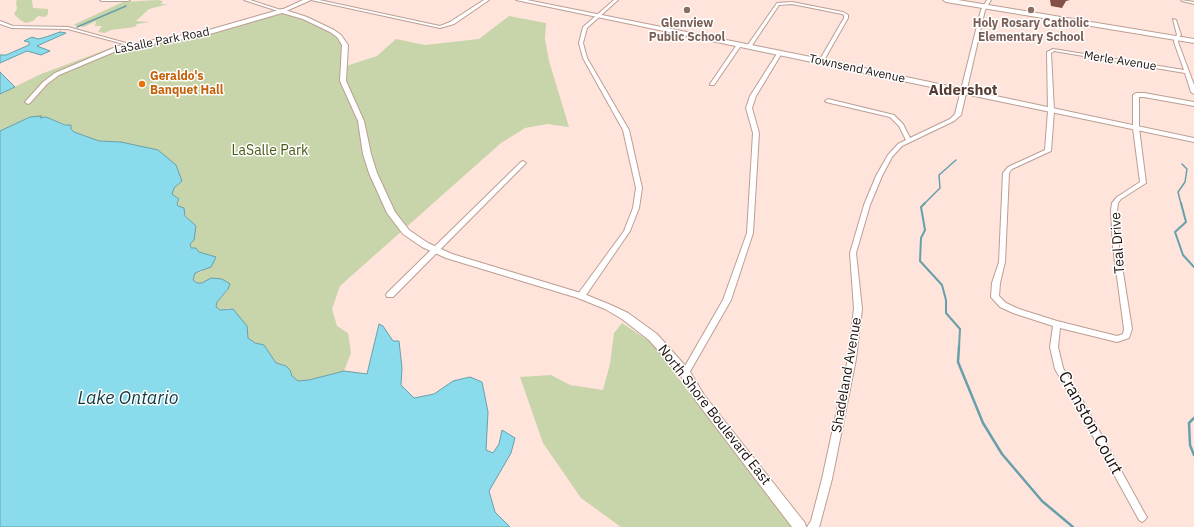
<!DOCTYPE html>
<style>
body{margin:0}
canvas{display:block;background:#fee4db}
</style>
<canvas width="1194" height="527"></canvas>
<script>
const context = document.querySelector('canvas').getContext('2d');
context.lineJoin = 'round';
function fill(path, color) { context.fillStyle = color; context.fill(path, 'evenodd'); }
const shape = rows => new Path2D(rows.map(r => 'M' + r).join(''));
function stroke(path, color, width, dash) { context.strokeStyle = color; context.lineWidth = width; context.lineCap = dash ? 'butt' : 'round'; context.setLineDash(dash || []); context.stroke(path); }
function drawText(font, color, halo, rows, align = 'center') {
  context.font = font + ' "IBM Plex Sans",sans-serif'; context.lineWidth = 3; context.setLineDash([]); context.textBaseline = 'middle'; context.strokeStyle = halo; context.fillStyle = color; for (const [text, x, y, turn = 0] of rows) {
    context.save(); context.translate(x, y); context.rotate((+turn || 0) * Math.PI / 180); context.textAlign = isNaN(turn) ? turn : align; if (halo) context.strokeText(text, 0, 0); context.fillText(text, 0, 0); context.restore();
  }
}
const green = shape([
 [18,0,32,0,33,8,48,9,48,14,45,17,38,16,33,21,26,23,20,20,14,14,17,9,16,1],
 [158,0,163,1,161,4,168,4,149,9,136,21,150,22,137,24,135,27,111,30,105,33,98,32,102,26,95,26,96,21,84,27,73,25,123,2],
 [282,13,301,18,336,36,341,43,342,49,340,68,377,56,396,39,425,45,479,39,509,16,546,23,545,39,549,61,569,127,547,124,525,128,501,143,340,286,332,309,337,326,348,333,351,353,344,371,309,380,298,381,292,376,290,370,286,366,276,363,264,345,255,343,248,338,247,331,229,308,220,310,216,307,217,302,228,290,222,279,212,278,202,283,197,283,193,280,195,273,202,272,203,253,191,248,190,244,196,230,177,203,179,199,172,194,174,188,180,183,158,150,121,142,99,141,74,132,67,125,46,117,39,119,33,117,0,131,0,94,41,74,119,45,123,46,132,43,215,32],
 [622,323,652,343,791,527,621,527,581,498,543,443,520,377,551,375,570,385,603,390,610,364,614,333]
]);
const water = shape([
 [60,32,66,33,37,46,50,51,41,55,27,51,0,63,0,55,6,55,29,45,29,42,24,41,32,37,38,39,46,37,60,32],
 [0,72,15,87,0,94,0,72],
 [41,116,40,118,46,117,65,125,71,125,71,129,74,132,99,141,121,142,158,150,176,165,182,181,174,188,172,194,179,199,177,203,178,206,184,208,185,216,196,226,194,240,190,244,191,248,196,248,199,252,216,257,211,267,195,273,193,280,197,283,202,283,211,278,222,279,230,284,228,289,217,302,216,307,220,310,233,309,247,326,248,338,255,343,264,345,276,363,286,366,290,370,292,376,298,381,309,380,344,371,367,374,379,324,383,326,393,341,399,341,402,368,401,385,414,398,434,394,453,381,470,377,482,382,488,412,486,450,493,453,499,444,502,430,515,438,511,453,489,491,495,512,510,527,0,527,0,131,30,117,41,116]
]);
const streamFar2 = shape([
 [77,27,126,6],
 [924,204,940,188,939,175,956,160],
 [1181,204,1178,192,1185,182,1187,169,1182,164]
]);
const streamFar1 = shape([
 [925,203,921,207,925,230,921,238,920,261,942,285,946,300,946,313,960,329,959,347],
 [1181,203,1186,222,1175,232,1183,255,1194,267]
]);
const stream = shape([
 [959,346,958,362,983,423,1002,454,1042,501,1073,527],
 [1194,418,1189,423,1190,445,1194,455]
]);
const minor = shape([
 [100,0,130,0,128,1,102,1,100,0],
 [244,0,250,0,284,11,281,12,244,0],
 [311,0,319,0,440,26,450,22,484,0,489,0,454,24,440,28,311,0],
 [614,0,618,0,587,28,583,43,587,58,629,130,642,188,639,208,630,231,584,298,581,299,578,298,577,296,578,294,624,231,633,208,636,188,623,130,583,58,579,43,583,27,614,0],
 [987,0,991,0,985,10,961,115,954,121,902,146,892,157,882,176,870,205,856,253,862,309,856,359,832,479,820,524,819,527,807,527,811,521,822,479,848,359,854,309,850,253,864,205,876,176,888,155,898,144,906,140,899,126,890,117,826,102,825,101,828,99,894,115,903,124,910,138,950,119,955,114,981,10,987,0],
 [1181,0,1194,2,1194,4,1182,1,1181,0],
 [792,2,843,12,848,15,848,18,823,62,819,61,844,18,844,15,842,14,792,4,779,5,751,47,747,46,777,3,792,2],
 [1173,19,1176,20,1181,35,1178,38,1178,42,1194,85,1194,94,1191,92,1185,73,1054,51,1051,53,1054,111,1051,151,1012,169,1009,173,1005,262,1000,283,999,296,1006,303,1019,309,1057,321,1117,336,1123,334,1124,329,1113,247,1111,211,1112,203,1117,197,1140,182,1133,128,1133,95,1136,93,1144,93,1194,102,1194,106,1144,97,1139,97,1139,128,1146,183,1121,199,1118,203,1117,211,1119,247,1132,329,1129,338,1117,342,1060,328,1058,347,1063,368,1084,403,1145,514,1147,517,1145,520,1142,522,1139,520,1078,409,1055,369,1050,347,1053,326,1013,313,1000,307,991,297,992,283,999,262,1003,173,1008,167,1045,150,1048,111,1047,52,1053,49,1184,70,1174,42,1174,38,1177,35,1173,19],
 [0,21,13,26,68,27,133,45,131,46,68,29,12,28,0,24,0,21],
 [738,43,742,44,714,85,710,85,710,84,738,43],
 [778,52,782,53,756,96,752,108,759,133,753,233,731,300,688,375,685,376,682,375,681,373,723,300,747,233,753,133,746,108,750,96,778,52],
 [523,161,526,163,525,164,393,297,387,297,386,295,387,293,521,162,523,161]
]);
const tertiary = shape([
 [516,0,527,0,821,59,1194,138,1194,142,516,0],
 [282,9,307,17,334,30,341,35,348,45,346,81,364,121,371,154,377,173,395,212,409,230,428,243,452,254,584,294,611,305,628,313,657,334,689,370,704,395,805,523,806,527,792,527,696,401,681,376,649,340,622,319,605,309,578,298,446,258,422,247,403,234,387,213,369,173,363,154,358,121,340,81,342,45,337,37,330,32,303,19,282,13,203,36,121,49,59,75,47,84,30,103,28,104,25,102,43,82,55,73,118,46,202,32,282,9]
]);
const secondary = shape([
 [303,0,311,0,284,12,279,11,303,0]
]);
const primary = shape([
 [943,0,958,0,1194,39,1194,43,946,2,943,0]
]);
const wall = shape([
 [1050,0,1070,0,1066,1,1062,8,1051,6]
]);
const markers = [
 [687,10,4,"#8d6e63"],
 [1031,10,4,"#8d6e63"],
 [142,84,4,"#e8710a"]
];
const farEducationnames = [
 ["Glenview",687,24],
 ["Public School",687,38],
 ["Holy Rosary Catholic",1031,24],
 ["Elementary School",1031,38]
];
const farStreetnames = [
 ["LaSalle Park Road",162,41,-11],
 ["Merle Avenue",1120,61,9],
 ["Townsend Avenue",857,69,12]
];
const farFoodnames = [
 ["Geraldo's",150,77],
 ["Banquet Hall",150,91]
];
const parkNames = [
 ["LaSalle Park",270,151]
];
const streetNames = [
 ["Teal Drive",1118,243,-94],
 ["Shadeland Avenue",847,375,-80],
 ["North Shore Boulevard East",714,415,52]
];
const farDistrictnames = [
 ["Aldershot",963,91]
];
const nearStreetnames = [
 ["Cranston Court",1090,423,61]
];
const nearWaternames = [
 ["Lake Ontario",128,399]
];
fill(green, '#c8d4a9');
fill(water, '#8adced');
stroke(water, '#699faa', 1);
stroke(streamFar2, '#699faa', 1.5);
stroke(streamFar1, '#699faa', 2);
stroke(stream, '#699faa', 2.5);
stroke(minor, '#bd9e93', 2);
stroke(tertiary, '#bd9e93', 2);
stroke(secondary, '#bd9e93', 2);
stroke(primary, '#bd9e93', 2);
fill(minor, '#fff');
fill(tertiary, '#fff');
fill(secondary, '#fff');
fill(primary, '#fff');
fill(wall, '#844f44');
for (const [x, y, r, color] of markers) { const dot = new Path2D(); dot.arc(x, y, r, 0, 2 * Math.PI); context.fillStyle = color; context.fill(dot); stroke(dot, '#fff', 1.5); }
drawText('bold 12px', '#785e54', '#fff', farEducationnames);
drawText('12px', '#1b100c', '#fff', farStreetnames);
drawText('bold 12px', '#c56008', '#fff', farFoodnames, 'left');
drawText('14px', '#4a5815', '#fff', parkNames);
drawText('14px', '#1b100c', '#fff', streetNames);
drawText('bold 15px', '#553b32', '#fff', farDistrictnames);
drawText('17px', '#1b100c', '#fff', nearStreetnames);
drawText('italic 18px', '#113940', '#fff', nearWaternames);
</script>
